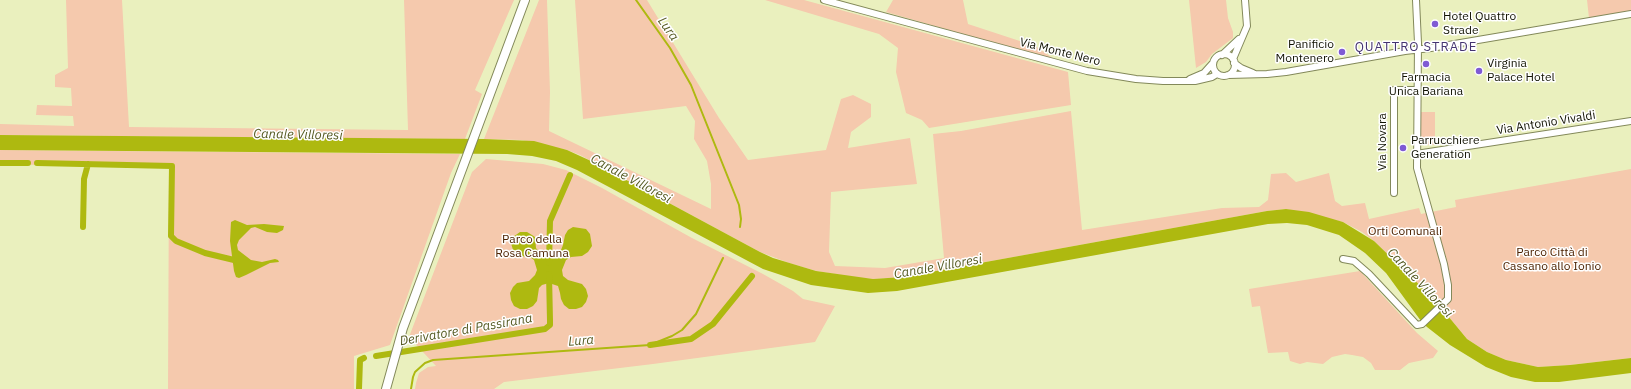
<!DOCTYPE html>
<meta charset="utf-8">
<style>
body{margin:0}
canvas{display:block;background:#eaf0be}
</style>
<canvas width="1631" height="389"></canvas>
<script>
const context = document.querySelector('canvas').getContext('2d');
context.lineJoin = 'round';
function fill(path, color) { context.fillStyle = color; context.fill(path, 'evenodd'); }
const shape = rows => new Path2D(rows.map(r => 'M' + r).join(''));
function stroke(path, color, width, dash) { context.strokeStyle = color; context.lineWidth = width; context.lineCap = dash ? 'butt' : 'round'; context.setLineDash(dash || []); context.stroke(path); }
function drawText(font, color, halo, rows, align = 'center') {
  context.font = font + ' "IBM Plex Sans",sans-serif'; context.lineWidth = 3; context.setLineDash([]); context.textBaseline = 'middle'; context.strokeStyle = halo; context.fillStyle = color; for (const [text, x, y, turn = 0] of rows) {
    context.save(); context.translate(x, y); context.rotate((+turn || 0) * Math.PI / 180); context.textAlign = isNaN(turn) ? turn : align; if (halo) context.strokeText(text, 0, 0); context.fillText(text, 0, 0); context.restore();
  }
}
const green = shape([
 [66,0,122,0,129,127,408,130,404,0,514,0,475,90,482,94,465,139,0,135,0,124,74,126,73,116,36,115,37,105,72,106,71,88,55,87,55,75,68,68],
 [539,0,547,0,550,92,549,131,711,209,711,184,707,161,694,139,695,121,686,106,583,119,575,0,647,0,719,118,748,160,826,150,841,99,853,95,871,104,871,117,851,132,848,148,910,138,917,184,831,192,829,252,835,266,885,268,944,258,933,134,961,131,1071,111,1082,230,1222,208,1259,207,1268,200,1271,174,1286,173,1296,182,1329,173,1335,201,1342,206,1365,203,1369,219,1419,208,1421,214,1456,207,1455,200,1631,169,1631,358,1570,365,1538,367,1506,360,1487,352,1467,339,1434,299,1374,241,1362,232,1343,222,1286,209,1267,211,903,277,873,279,860,278,816,271,789,263,760,252,580,155,567,150,522,140,484,139],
 [765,0,804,0,1068,72,1071,105,929,128,922,120,906,113,896,72,898,48,879,34],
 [893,0,963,0,968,24,1035,46,1057,61,886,12],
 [1189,0,1226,0,1228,18,1233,32,1233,38,1212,54,1206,62,1196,68],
 [1587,0,1631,0,1631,12,1589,18],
 [1419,112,1435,112,1435,145,1419,145],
 [0,150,460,154,451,173,390,345,354,356,354,389,168,389,169,168,0,164],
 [486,159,543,164,566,170,602,188,692,238,763,274,793,291,803,299,835,306,815,342,653,364,504,382,494,389,415,389,416,383,419,373,428,367,436,366,409,337,472,172],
 [1360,271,1417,333,1438,351,1433,358,1409,363,1400,370,1375,370,1371,363,1363,357,1352,355,1345,354,1332,357,1323,364,1307,362,1300,364,1290,361,1288,352,1268,353,1260,306,1252,307,1249,289]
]);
const water = shape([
 [0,135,484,139,534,141,567,150,591,161,760,252,773,258,816,271,873,279,903,277,1267,211,1286,209,1309,212,1343,222,1374,241,1434,299,1467,339,1487,352,1506,360,1538,367,1570,365,1631,358,1631,373,1559,382,1535,382,1511,377,1486,367,1450,345,1427,327,1421,321,1386,273,1365,253,1339,235,1307,225,1287,223,1268,224,897,291,868,293,811,285,763,269,577,170,556,161,532,156,507,154,0,150],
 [235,220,247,225,264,224,284,226,283,230,277,233,267,232,255,227,251,228,239,240,237,245,238,250,251,260,262,262,275,259,278,260,279,262,270,263,246,275,239,278,236,277,234,271,230,241,231,222],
 [573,227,586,229,590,234,592,246,588,252,582,256,571,257,566,260,562,270,563,276,568,280,582,284,586,289,588,296,586,302,582,307,576,309,569,309,564,305,561,299,560,293,558,286,549,283,542,285,539,288,537,301,533,306,527,309,520,309,514,306,511,300,510,293,513,287,517,283,529,281,535,275,537,270,534,260,530,257,520,256,513,250,511,243,513,237,520,232,527,232,532,235,535,237,536,248,539,252,546,256,552,256,555,255,561,250,563,245,565,235,568,230]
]);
const stream = shape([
 [636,0,670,48,691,85,739,205,741,219,740,227],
 [411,389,413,377,415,372,425,363,433,360,650,345,672,336,682,330,696,314,723,258]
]);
const canal = shape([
 [0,163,28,163],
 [37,163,172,166,171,236,176,241,205,253,234,260],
 [83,227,84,179,88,164],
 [549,263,550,221,570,175],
 [650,345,691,339,713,324,752,276],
 [376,356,545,329,550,325,550,321,549,274],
 [359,389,360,360,364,358]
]);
const minor = shape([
 [824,0,1087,71,1136,79,1163,81,1195,81,1212,77,1217,74],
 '1213 65a11 11 0 1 1 22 0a11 11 0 1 1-22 0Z',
 [1222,55,1239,39],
 [1233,59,1247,26,1245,0],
 [1234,63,1241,68,1253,73],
 [1228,75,1267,74,1286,72,1405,51,1431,48,1631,14],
 [1190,79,1204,73,1213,63],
 [1416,154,1631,121],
 [1394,193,1394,90,1417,90],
 [1343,259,1354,261,1369,274,1417,325,1422,324,1448,299,1448,285,1444,264,1417,168,1418,43,1416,0]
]);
const major = shape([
 [386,389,403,328,525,0]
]);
const markers = [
 [1435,24,4,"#7f5ad4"],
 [1342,52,4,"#7f5ad4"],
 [1426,64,4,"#7f5ad4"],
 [1479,71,4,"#7f5ad4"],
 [1403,148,4,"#7f5ad4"]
];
const poiNames = [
 ["Hotel Quattro",1443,17],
 ["Strade",1443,31],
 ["Panificio",1334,45,"right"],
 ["Montenero",1334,59,"right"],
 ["Virginia",1487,64],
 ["Palace Hotel",1487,78],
 ["Farmacia",1426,78,"center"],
 ["Unica Bariana",1426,92,"center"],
 ["Parrucchiere",1411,141],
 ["Generation",1411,155]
];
const streetNames = [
 ["Via Monte Nero",1060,52,14],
 ["Via Antonio Vivaldi",1546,123,-9],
 ["Via Novara",1383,142,-90]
];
const parkNames = [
 ["Orti Comunali",1405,232],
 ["Parco della",532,240],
 ["Rosa Camuna",532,254],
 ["Parco Città di",1552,253],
 ["Cassano allo Ionio",1552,267]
];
const waterNames = [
 ["Lura",668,29,55],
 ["Canale Villoresi",298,135,1],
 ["Canale Villoresi",631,179,28],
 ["Canale Villoresi",938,267,-10],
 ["Canale Villoresi",1420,283,47],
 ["Derivatore di Passirana",466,330,-10],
 ["Lura",581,341,-4]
];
const neighbourhoodNames = [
 ["QUATTRO STRADE",1416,47]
];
fill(green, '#f5c9ad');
fill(water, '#aeb910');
stroke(stream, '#aeb910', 2);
stroke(canal, '#aeb910', 6);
stroke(minor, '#83895a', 8);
stroke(major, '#83895a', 10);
stroke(minor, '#fff', 6);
stroke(major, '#fff', 8);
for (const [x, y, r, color] of markers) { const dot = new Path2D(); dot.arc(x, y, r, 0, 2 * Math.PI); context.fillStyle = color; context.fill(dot); stroke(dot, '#fff', 1.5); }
drawText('12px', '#111202', '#fff', poiNames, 'left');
drawText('12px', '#111202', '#fff', streetNames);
drawText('12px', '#4c2200', '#fff', parkNames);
drawText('italic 13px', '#555a22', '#fff', waterNames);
context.letterSpacing = '1px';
drawText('13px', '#453471', '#fff', neighbourhoodNames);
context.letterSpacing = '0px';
</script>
